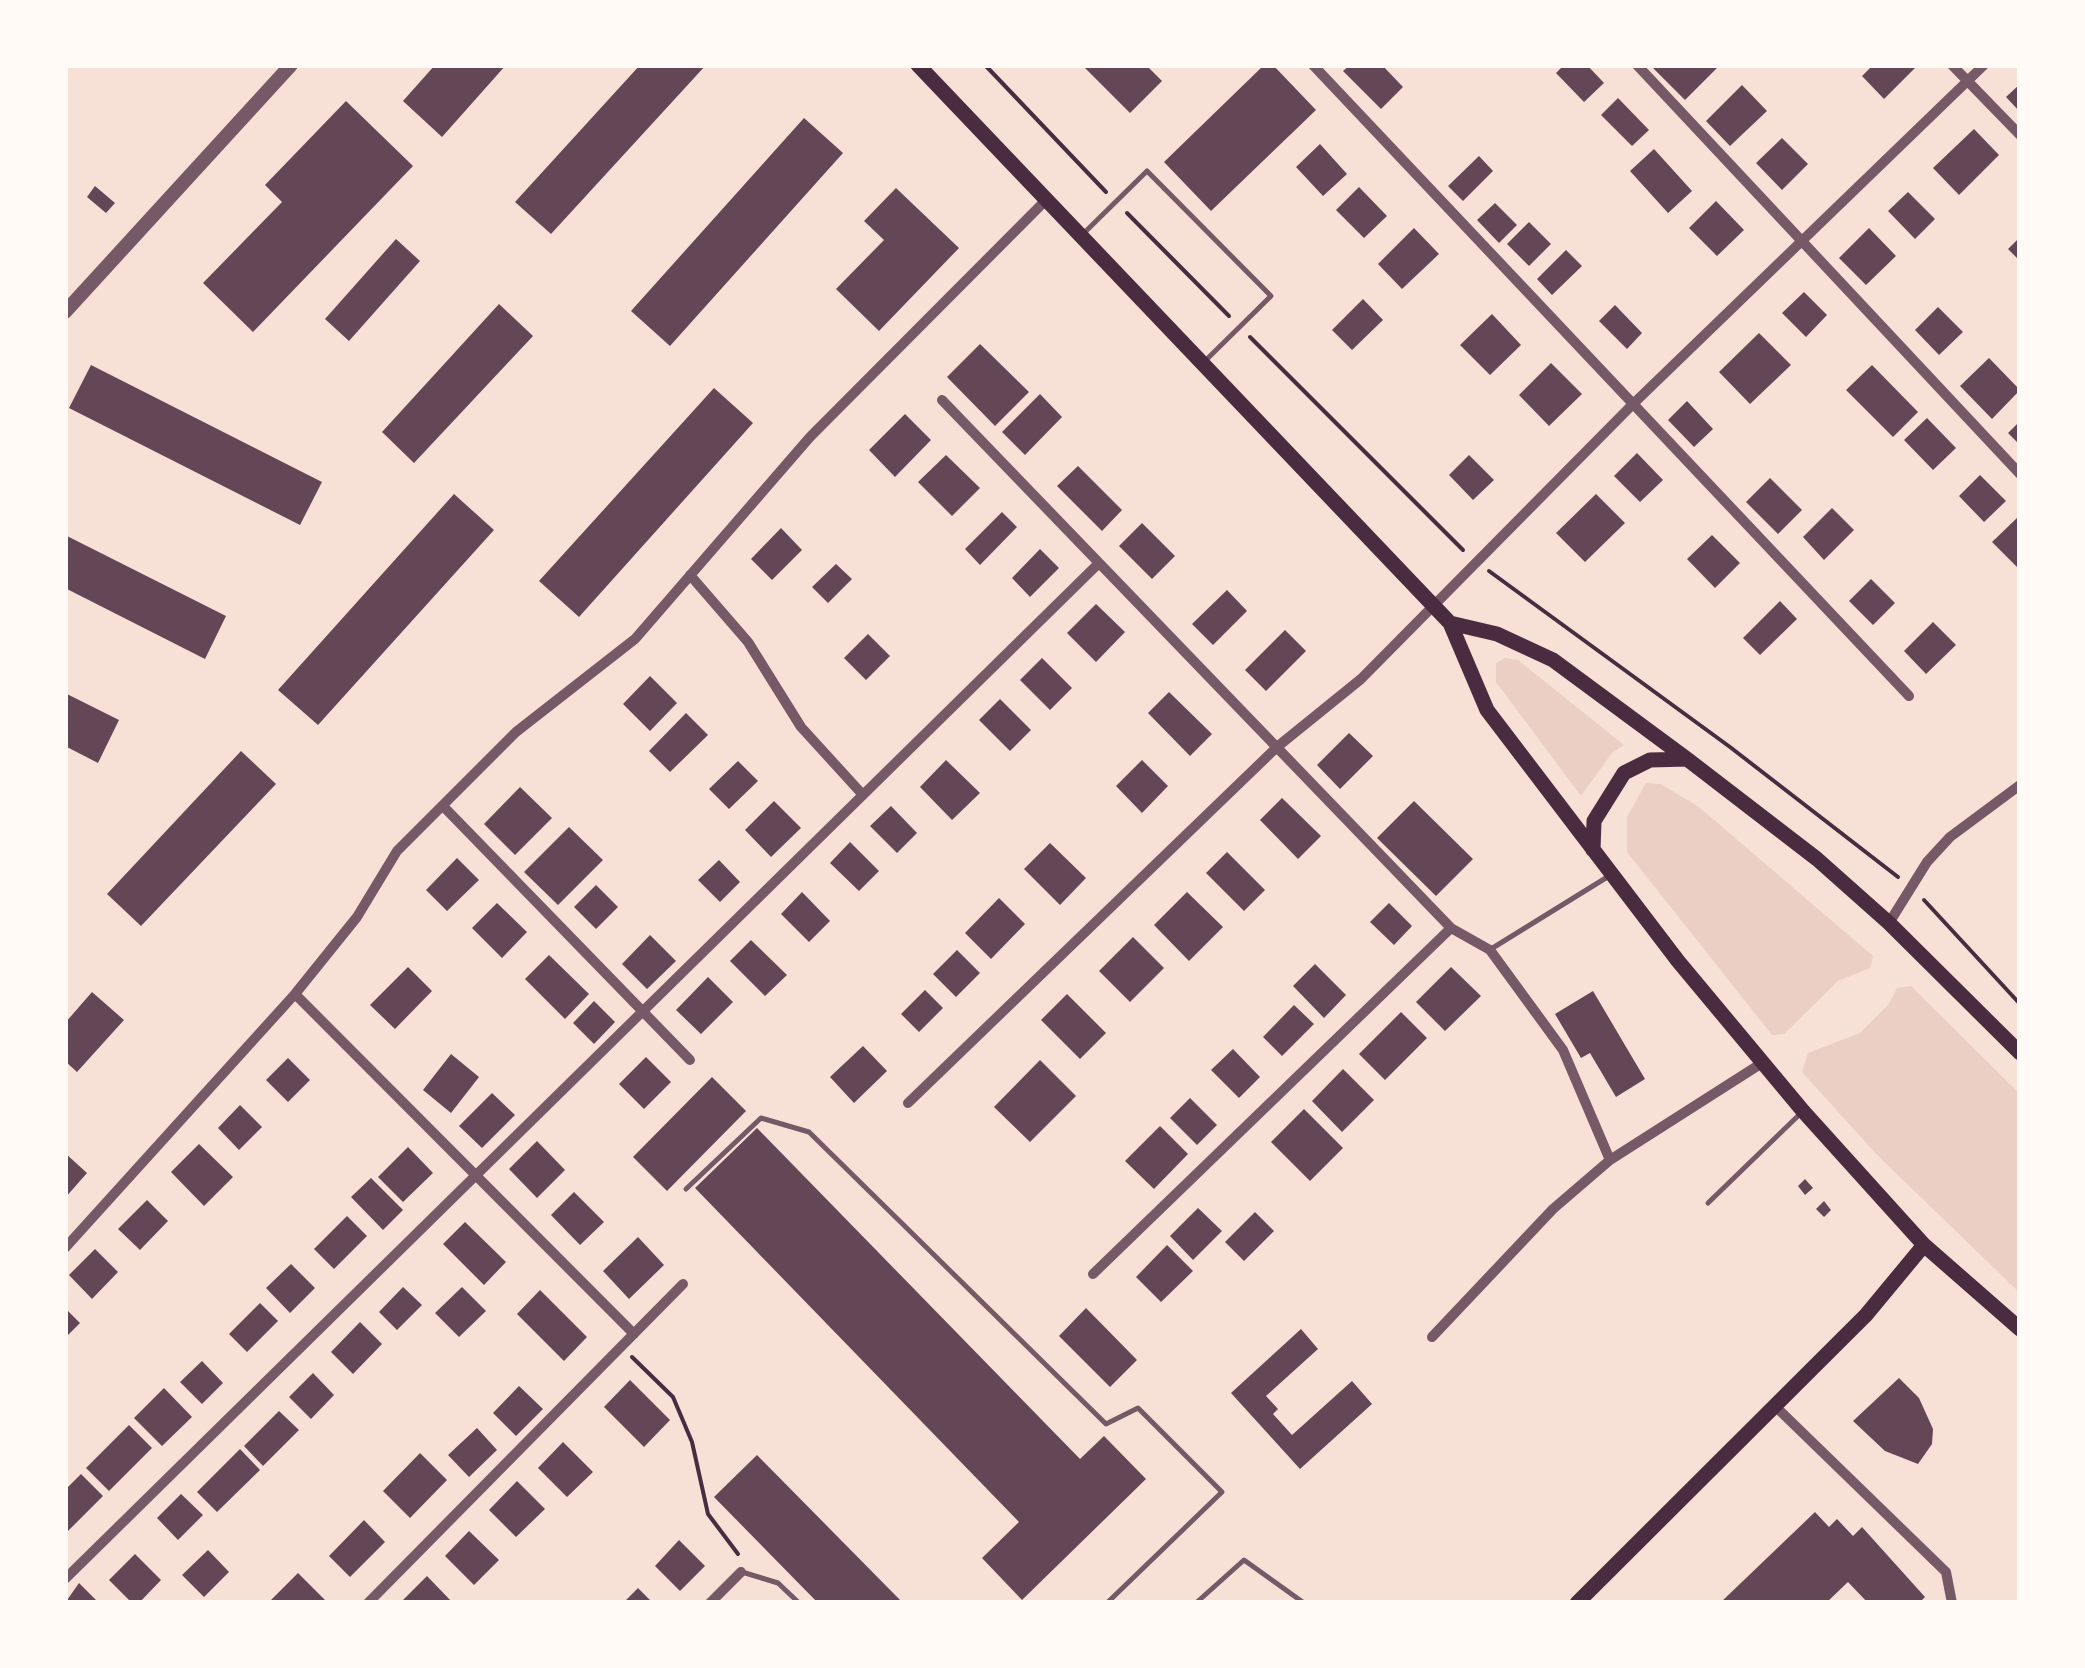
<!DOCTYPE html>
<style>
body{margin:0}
#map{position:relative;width:2085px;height:1668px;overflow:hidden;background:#f7e1d7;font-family:"Playfair Display",serif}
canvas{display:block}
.frame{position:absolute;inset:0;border:68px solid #fffaf5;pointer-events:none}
</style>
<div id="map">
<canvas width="2085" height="1668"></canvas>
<div class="frame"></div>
</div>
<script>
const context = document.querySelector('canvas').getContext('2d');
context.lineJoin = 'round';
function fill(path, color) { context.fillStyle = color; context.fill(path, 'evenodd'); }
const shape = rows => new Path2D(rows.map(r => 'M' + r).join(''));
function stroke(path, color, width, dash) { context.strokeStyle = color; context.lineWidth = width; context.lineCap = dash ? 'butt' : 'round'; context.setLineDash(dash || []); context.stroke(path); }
const green = shape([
 [1505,658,1518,660,1624,745,1612,753,1581,796,1496,682,1496,663],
 [1646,783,1661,784,1699,807,1873,956,1870,968,1838,981,1784,1034,1772,1035,1627,852,1627,817],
 [1911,986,2020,1094,2020,1293,1877,1155,1802,1072,1808,1053,1860,1033,1889,1004,1897,988]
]);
const building = shape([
 [435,65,506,65,442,137,403,101],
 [640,65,706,65,551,234,515,202],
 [1082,65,1146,65,1162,81,1130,113],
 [1264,65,1273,65,1316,110,1211,211,1164,162],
 [1350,65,1382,65,1403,87,1381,109,1343,71],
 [1564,65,1587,65,1604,83,1584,102,1556,73],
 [1650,65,1720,65,1685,100],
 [1873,65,1912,65,1915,68,1884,99,1862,76],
 [2020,84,2020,112,2006,97],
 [1742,85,1767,111,1730,146,1706,121],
 [1618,98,1649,130,1632,146,1601,115],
 [346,101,413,166,253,332,203,283,282,202,265,185],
 [804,118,843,153,670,346,631,311],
 [1974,129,1999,155,1959,195,1933,168],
 [1782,138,1808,164,1782,190,1756,163],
 [1320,144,1347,174,1323,196,1296,167],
 [1654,149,1692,191,1668,213,1630,171],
 [1479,156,1493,171,1463,201,1448,186],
 [95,186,115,203,106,213,87,197],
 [1359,187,1387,216,1364,238,1336,210],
 [896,188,959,248,879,331,836,289,884,240,864,221],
 [1908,192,1935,219,1915,239,1888,211],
 [1716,201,1744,230,1717,256,1689,228],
 [1495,203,1517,225,1499,243,1477,220],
 [1529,222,1551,244,1529,266,1507,244],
 [1414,228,1439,254,1402,289,1378,264],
 [1869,228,1896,256,1866,285,1839,258],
 [2020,237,2020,261,2008,249],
 [396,239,420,261,349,341,325,319],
 [1566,250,1582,266,1552,295,1537,279],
 [1804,292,1827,315,1806,337,1782,313],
 [1363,299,1383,320,1352,350,1332,330],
 [499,304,533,336,414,463,382,432],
 [1615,305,1642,333,1627,349,1599,321],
 [1938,307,1963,332,1939,355,1915,330],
 [1492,314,1521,345,1490,375,1460,345],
 [1759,333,1791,365,1750,404,1719,372],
 [980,344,1029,392,995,426,947,377],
 [1989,358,2020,390,1992,419,1960,386],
 [1551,363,1582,394,1549,426,1519,395],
 [91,365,322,482,300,525,69,408],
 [1872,365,1918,412,1893,437,1846,390],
 [714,388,753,423,579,617,539,581],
 [1040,394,1062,417,1025,455,1002,432],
 [1687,401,1713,429,1694,447,1668,420],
 [905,414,931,440,895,477,869,450],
 [1927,418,1956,448,1933,470,1904,440],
 [2020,421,2020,445,2008,433],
 [1637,453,1663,480,1640,502,1614,476],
 [946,455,980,488,952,516,918,482],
 [1469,455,1494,480,1473,500,1449,475],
 [1078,466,1122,510,1102,531,1057,486],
 [1980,475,2006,501,1984,522,1959,496],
 [1770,478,1802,510,1778,534,1746,502],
 [454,494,494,530,318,725,278,690],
 [1596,494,1625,523,1585,562,1556,533],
 [1832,508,1854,530,1824,560,1803,537],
 [1002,512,1017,527,980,565,965,549],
 [2017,518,2020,521,2020,570,1992,542],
 [1142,523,1175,556,1152,579,1119,546],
 [781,528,802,550,772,580,751,559],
 [65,535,226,616,205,659,65,588],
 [1712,535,1740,563,1715,588,1687,559],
 [1040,549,1059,568,1030,597,1012,578],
 [836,564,852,579,828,603,812,587],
 [1871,579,1895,603,1873,625,1849,601],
 [1227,590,1247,611,1213,645,1192,624],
 [1780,601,1797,619,1760,655,1743,638],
 [1096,604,1125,632,1096,662,1067,633],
 [1933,622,1956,645,1926,674,1904,651],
 [1285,630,1306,651,1266,691,1245,670],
 [868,634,890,656,866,680,844,658],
 [1042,658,1072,688,1050,710,1020,680],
 [650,676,677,703,650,731,623,704],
 [1169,692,1212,734,1190,756,1148,713],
 [65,693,119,720,98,763,65,746],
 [1000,699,1031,730,1010,751,979,720],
 [686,713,708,735,670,772,649,751],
 [1349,733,1373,756,1340,789,1317,765],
 [241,751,276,784,141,926,107,894],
 [946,760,980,793,952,820,920,787],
 [1142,760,1168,786,1142,813,1116,786],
 [738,761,758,781,729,809,709,789],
 [520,787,552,818,515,855,484,824],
 [1282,798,1321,836,1298,859,1260,820],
 [774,801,801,828,771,857,745,830],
 [1414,801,1473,859,1436,896,1377,838],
 [891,806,917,833,897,853,870,826],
 [569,827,603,860,558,905,524,872],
 [850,842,879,871,859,891,830,863],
 [1050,843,1086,878,1060,905,1024,869],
 [1227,852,1265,890,1244,911,1206,873],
 [457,858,479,880,447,911,426,890],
 [719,860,740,882,720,902,698,880],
 [596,885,618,907,596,929,574,907],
 [802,892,830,921,809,942,781,914],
 [1187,892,1223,927,1189,961,1154,925],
 [999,898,1025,924,991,959,965,933],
 [497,903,527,932,502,958,472,928],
 [1389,903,1412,926,1394,945,1370,922],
 [650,935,676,961,647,989,622,964],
 [1133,937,1164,968,1130,1002,1099,971],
 [751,940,787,975,765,996,730,961],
 [957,950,980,973,956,997,933,974],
 [549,955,589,994,565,1019,525,979],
 [1315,964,1346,995,1324,1018,1293,986],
 [408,967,432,991,395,1029,370,1005],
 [1451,967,1481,996,1445,1031,1416,1002],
 [708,977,733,1002,701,1034,676,1010],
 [925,990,943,1008,919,1032,901,1014],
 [1593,991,1645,1079,1616,1097,1590,1053,1581,1058,1555,1014],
 [92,992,124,1020,77,1072,65,1061,65,1023],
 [1067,994,1106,1033,1080,1059,1041,1020],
 [594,1001,615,1022,594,1044,573,1023],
 [1294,1005,1314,1024,1282,1056,1263,1037],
 [1401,1012,1427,1038,1385,1080,1359,1054],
 [863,1046,887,1071,854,1103,830,1077],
 [1233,1049,1260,1077,1239,1098,1211,1070],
 [451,1054,479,1077,451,1113,423,1090],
 [646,1057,671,1082,644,1109,619,1084],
 [288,1058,310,1080,288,1102,266,1080],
 [1040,1060,1076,1096,1030,1142,994,1107],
 [1343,1069,1374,1100,1342,1132,1312,1101],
 [712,1077,746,1111,667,1191,633,1157],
 [492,1093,515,1115,482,1148,459,1126],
 [1190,1098,1217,1125,1197,1145,1170,1118],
 [240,1105,262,1127,239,1150,218,1128],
 [1304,1109,1343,1148,1310,1181,1271,1142],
 [1160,1126,1188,1154,1154,1189,1125,1161],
 [757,1128,1080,1459,1104,1436,1146,1479,1022,1600,982,1558,1019,1522,695,1188],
 [537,1141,565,1170,537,1198,509,1169],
 [199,1144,233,1177,204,1206,171,1172],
 [408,1147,433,1173,403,1202,378,1177],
 [65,1153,87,1173,65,1198],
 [371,1178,403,1210,383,1230,351,1197],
 [1805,1179,1813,1188,1805,1195,1798,1186],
 [574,1192,604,1222,580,1245,551,1215],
 [147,1200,168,1221,140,1250,118,1229],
 [1824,1201,1831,1210,1824,1217,1816,1209],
 [1198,1208,1222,1231,1193,1260,1170,1236],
 [1255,1212,1274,1231,1244,1261,1225,1242],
 [347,1216,367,1236,334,1269,314,1249],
 [465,1222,506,1262,484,1285,443,1244],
 [638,1237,664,1265,629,1299,603,1271],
 [1167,1245,1193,1271,1161,1302,1136,1277],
 [95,1249,118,1272,92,1299,69,1275],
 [291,1264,315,1288,290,1313,266,1288],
 [403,1287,422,1305,397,1330,379,1312],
 [462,1287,486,1311,459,1337,435,1313],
 [540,1290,587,1337,564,1361,517,1314],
 [260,1303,278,1321,247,1352,229,1334],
 [65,1308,80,1323,65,1338],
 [1086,1308,1137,1360,1110,1387,1059,1336],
 [360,1322,382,1344,353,1374,331,1352],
 [1301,1329,1318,1349,1266,1396,1278,1409,1273,1414,1292,1435,1352,1381,1372,1404,1300,1469,1231,1393],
 [202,1361,223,1383,202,1404,180,1382],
 [313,1373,334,1395,311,1419,289,1397],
 [1899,1378,1919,1398,1933,1429,1932,1444,1918,1464,1885,1451,1853,1421],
 [630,1380,670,1420,644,1447,604,1407],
 [519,1386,543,1409,516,1436,493,1413],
 [164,1388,192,1417,162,1446,134,1418],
 [279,1411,299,1430,263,1466,244,1446],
 [129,1425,152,1448,109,1491,86,1468],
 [477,1428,497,1450,469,1477,448,1455],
 [563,1442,593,1472,567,1497,538,1468],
 [240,1449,260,1470,217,1512,197,1492],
 [420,1453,447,1480,410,1518,383,1491],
 [757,1455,903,1603,818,1603,714,1497],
 [81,1474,103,1496,65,1534,65,1490],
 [517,1481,545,1509,516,1537,489,1510],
 [181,1494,203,1515,178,1540,157,1518],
 [1815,1512,1829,1527,1837,1519,1853,1536,1862,1527,1925,1597,1919,1603,1868,1603,1848,1582,1826,1603,1720,1603],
 [364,1520,385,1542,350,1577,329,1556],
 [469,1531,499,1560,474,1585,445,1556],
 [679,1540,705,1566,680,1591,655,1566],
 [208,1550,229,1572,204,1597,182,1575],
 [135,1554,161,1580,139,1603,132,1603,109,1580],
 [298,1573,328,1603,268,1603],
 [427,1576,453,1603,400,1603],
 [79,1583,99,1603,65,1603],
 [638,1588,653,1603,623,1603]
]);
const path = shape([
 [985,65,1106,192],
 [1127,213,1229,316],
 [1250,337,1463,550],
 [1489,571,1730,747,1898,877],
 [1924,900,2020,1004],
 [632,1357,673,1397,692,1442,708,1514,738,1554]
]);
const service = shape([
 [1083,234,1147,171,1271,296,1205,361],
 [1491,949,1609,876],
 [686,1189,761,1118,809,1132,1106,1424,1138,1408,1222,1492,1107,1603],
 [1708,1203,1801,1113],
 [742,1572,778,1583,799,1603],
 [1196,1603,1244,1560,1304,1603]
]);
const minor = shape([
 [1313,65,1909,696],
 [1637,65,2020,474],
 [1952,65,2020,135],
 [942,400,1451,928,1490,950,1563,1050,1610,1160],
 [690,575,748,642,801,727,863,795],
 [443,806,690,1060],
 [1889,923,1927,862,1950,837,2020,785],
 [295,994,634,1334],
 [908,1103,1277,747,1361,679,1633,404,1984,65],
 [65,1248,295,994,357,917,397,851,516,732,635,639,810,437,1048,198],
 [1093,1274,1451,928],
 [1432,1337,1553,1209,1610,1160,1762,1063],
 [1776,1407,1946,1572,1952,1603],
 [65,1579,1099,563],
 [368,1603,683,1284],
 [710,1603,741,1572]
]);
const tertiary = shape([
 [65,312,291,65]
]);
const secondary = shape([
 [918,65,1450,623,1487,710,1678,961,1803,1111,1924,1245,2020,1329],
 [1450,623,1497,634,1553,660,1687,759,1817,859,1889,923,2020,1053],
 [1593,850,1594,821,1624,773,1650,760,1687,759],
 [1577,1603,1866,1315,1924,1245]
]);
fill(green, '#ebcfc5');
fill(building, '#644757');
stroke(path, '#4a2c40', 4);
stroke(service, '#755966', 5);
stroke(minor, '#755966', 10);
stroke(tertiary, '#755966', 14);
stroke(secondary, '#4a2c40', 15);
</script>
